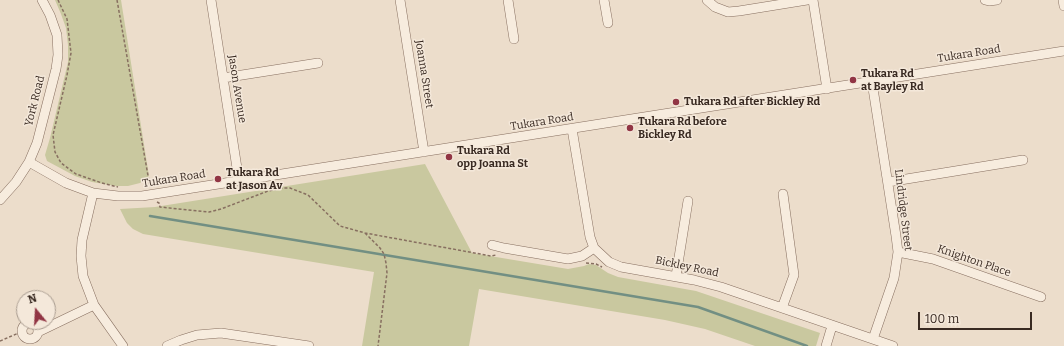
<!DOCTYPE html>
<style>
body{margin:0}
#map{position:relative;width:1064px;height:346px;overflow:hidden;background:#ecddcb;font-family:Bitter,serif}
canvas{display:block}
.north{position:absolute;left:16px;top:290px;width:40px;height:40px;box-sizing:border-box;background:#f4e8da;border:1px solid #a99c90;border-radius:50%;rotate:342deg;font-size:11px;font-weight:700;line-height:16px;text-align:center;color:#392a22}
.north::after{content:'';display:block;margin:auto;width:14px;height:18px;background:#913544;clip-path:polygon(50% 0,100% 100%,50% 72%,0 100%)}
.scale{position:absolute;left:918px;top:312px;width:114px;height:18px;box-sizing:border-box;border:2px solid #392a22;border-top:0;padding-left:5px;font-size:12px;line-height:14px;white-space:nowrap;color:#392a22;-webkit-text-stroke:3px #f4e8da;paint-order:stroke}
</style>
<div id="map">
<canvas width="1064" height="346"></canvas>
<div class="north">N</div>
<div class="scale">100 m</div>
</div>
<script>
const context = document.querySelector('canvas').getContext('2d');
context.lineJoin = 'round';
function fill(path, color) { context.fillStyle = color; context.fill(path, 'evenodd'); }
const shape = rows => new Path2D(rows.map(r => 'M' + r).join(''));
function stroke(path, color, width, dash) { context.strokeStyle = color; context.lineWidth = width; context.lineCap = dash ? 'butt' : 'round'; context.setLineDash(dash || []); context.stroke(path); }
function drawText(font, color, halo, rows, align = 'center') {
  context.font = font + ' Bitter,serif'; context.lineWidth = 3; context.setLineDash([]); context.textBaseline = 'middle'; context.strokeStyle = halo; context.fillStyle = color; for (const [text, x, y, turn = 0] of rows) {
    context.save(); context.translate(x, y); context.rotate((+turn || 0) * Math.PI / 180); context.textAlign = isNaN(turn) ? turn : align; if (halo) context.strokeText(text, 0, 0); context.fillText(text, 0, 0); context.restore();
  }
}
const green = shape([
 [55,0,121,0,149,176,140,183,128,186,116,186,92,182,75,176,47,161,45,155,50,138,68,62,68,45,66,28,61,14],
 [425,164,472,253,568,269,584,266,589,264,596,265,608,273,618,277,696,291,820,333,816,346,755,346,705,329,665,320,479,289,469,346,362,346,374,272,143,234,133,229,127,223,120,209,155,207]
]);
const stream = shape([
 [150,216,698,307,807,346]
]);
const path = shape([
 [58,0,67,19,71,53,67,75,53,135,55,152,61,163,76,174,102,183,118,187],
 [117,0,150,187],
 [157,202,159,203,160,207,209,212,221,209,268,191,283,188,290,188,308,195,340,226,365,233,491,256,496,255],
 [365,233,380,248,384,254,386,263,387,273,378,346],
 [586,263,596,264,602,267],
 [0,341,21,332]
]);
const minor = shape([
 [211,0,239,181],
 [400,0,424,152],
 [508,0,514,39],
 [604,0,608,23],
 [707,0,715,7,728,12,739,11,807,0],
 [813,0,827,89],
 [985,0,989,1,997,0],
 [1063,0,1064,6],
 [223,78,318,63],
 [872,82,896,236,898,252,894,278,873,339],
 [572,129,590,237,594,248,609,262,621,267,694,280,721,287,893,346],
 [29,162,66,183,93,193,118,196,142,196,1064,51],
 [888,182,1023,160],
 [93,193,82,240,81,256,83,276,94,305,123,346],
 [0,200,16,182,29,162,37,143,56,69,58,55,57,35,50,15,42,0],
 [492,245,504,248,568,259,582,256,594,248],
 [898,252,933,259,1041,297],
 [676,276,688,201],
 [782,308,794,275,783,194],
 '22 331a8 8 0 1 1 16 0a8 8 0 1 1-16 0Z',
 [38,332,94,305],
 [167,346,181,340,197,335,221,333,309,346],
 [826,346,832,326]
]);
const markers = [
 [853,80,4,"#913544"],
 [676,102,4,"#913544"],
 [630,128,4,"#913544"],
 [449,157,4,"#913544"],
 [218,179,4,"#913544"]
];
const streetNames = [
 ["Tukara Road",969,54,-9],
 ["Joanna Street",424,74,81],
 ["Jason Avenue",237,89,81],
 ["York Road",35,101,-76],
 ["Tukara Road",542,122,-9],
 ["Tukara Road",174,179,-9],
 ["Lindridge Street",903,210,83],
 ["Knighton Place",974,261,19],
 ["Bickley Road",687,267,12]
];
const poiNames = [
 ["Tukara Rd",861,74],
 ["at Bayley Rd",861,87],
 ["Tukara Rd after Bickley Rd",684,102],
 ["Tukara Rd before",638,122],
 ["Bickley Rd",638,135],
 ["Tukara Rd",457,151],
 ["opp Joanna St",457,164],
 ["Tukara Rd",226,173],
 ["at Jason Av",226,186]
];
fill(green, '#c9c89f');
stroke(stream, '#728f83', 2.5);
stroke(minor, '#876f60', 10);
stroke(path, '#876f60', 1.5, [3, 2]);
stroke(minor, '#f7ecde', 9);
for (const [x, y, r, color] of markers) { const dot = new Path2D(); dot.arc(x, y, r, 0, 2 * Math.PI); context.fillStyle = color; context.fill(dot); stroke(dot, '#f4e8da', 1.5); }
drawText('11px', '#392a22', '#f4e8da', streetNames);
drawText('bold 11px', '#392a22', '#f4e8da', poiNames, 'left');
</script>
